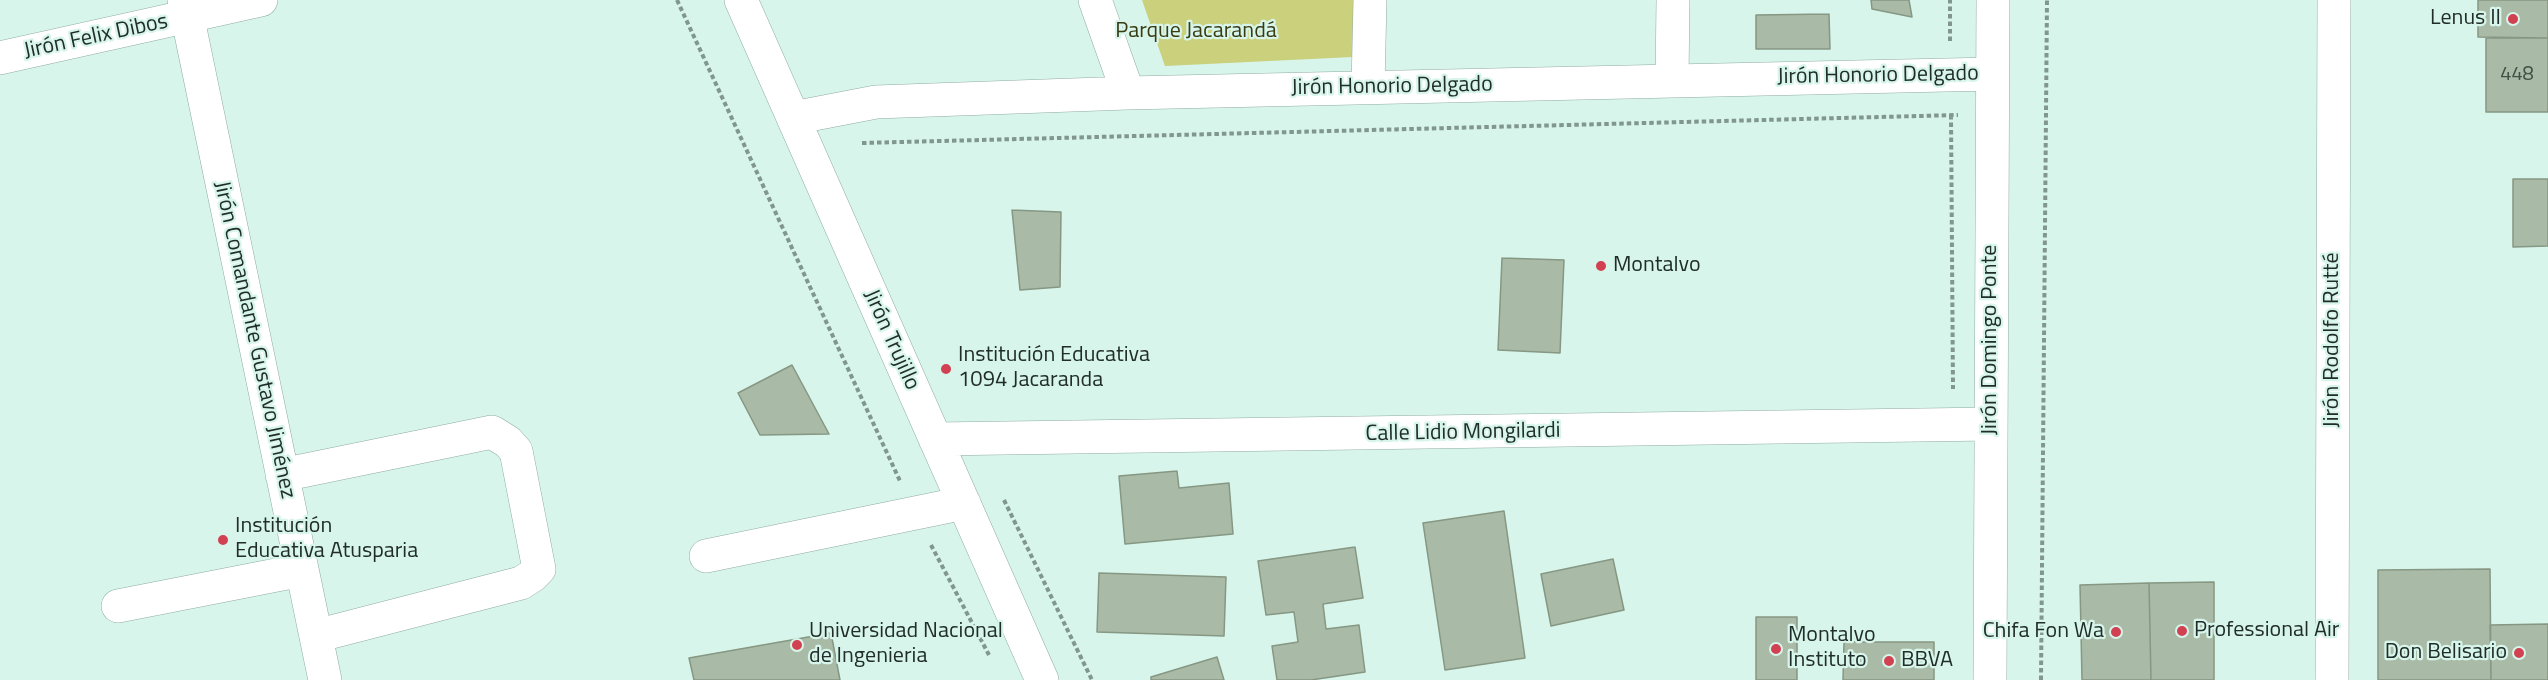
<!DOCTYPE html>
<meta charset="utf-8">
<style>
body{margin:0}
canvas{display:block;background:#d7f5ea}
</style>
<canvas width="2548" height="680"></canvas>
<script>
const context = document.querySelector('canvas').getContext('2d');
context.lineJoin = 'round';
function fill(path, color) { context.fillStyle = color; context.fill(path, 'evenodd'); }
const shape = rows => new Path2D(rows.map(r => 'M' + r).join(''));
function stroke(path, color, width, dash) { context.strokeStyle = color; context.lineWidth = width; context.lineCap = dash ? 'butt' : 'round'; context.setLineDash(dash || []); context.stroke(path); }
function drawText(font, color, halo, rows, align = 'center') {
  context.font = font + ' "Titillium Web",sans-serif'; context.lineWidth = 4.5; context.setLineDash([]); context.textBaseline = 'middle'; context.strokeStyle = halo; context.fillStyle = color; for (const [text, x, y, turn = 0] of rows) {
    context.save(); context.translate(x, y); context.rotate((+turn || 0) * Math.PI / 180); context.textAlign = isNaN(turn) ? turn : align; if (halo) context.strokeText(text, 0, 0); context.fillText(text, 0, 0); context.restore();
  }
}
const green = shape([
 [1142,0,1354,0,1353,57,1165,66]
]);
const building = shape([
 [1871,0,1909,0,1912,17,1872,9,1871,0],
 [2478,0,2548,0,2548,38,2478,37,2478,0],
 [1829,14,1830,49,1756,49,1756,15,1829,14],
 [2486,38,2548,38,2548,112,2486,112,2486,38],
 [2513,179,2548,179,2548,246,2513,247,2513,179],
 [1012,210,1061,212,1060,287,1020,290,1012,210],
 [1502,258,1564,260,1560,353,1498,350,1502,258],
 [792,365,829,434,760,435,738,393,792,365],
 [1177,471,1179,488,1229,483,1233,534,1125,544,1119,476,1177,471],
 [1504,511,1525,658,1445,670,1423,523,1504,511],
 [1355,547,1363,598,1323,604,1326,629,1359,625,1365,672,1311,680,1277,680,1272,646,1298,642,1294,612,1266,615,1258,561,1355,547],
 [1613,559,1624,610,1551,626,1541,574,1613,559],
 [2490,569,2491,680,2378,680,2378,570,2490,569],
 [1099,573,1226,577,1224,636,1097,632,1099,573],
 [2214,582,2214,680,2151,680,2149,583,2214,582],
 [2149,583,2151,680,2082,680,2080,585,2149,583],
 [1756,617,1797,617,1797,680,1756,680,1756,617],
 [2548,624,2548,680,2491,680,2490,625,2548,624],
 [831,633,840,680,694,680,689,658,831,633],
 [1844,642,1934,642,1934,680,1843,680,1844,642],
 [1217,657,1224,680,1151,680,1151,677,1217,657]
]);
const path = shape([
 [677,0,900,481],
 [1950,41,1950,0],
 [1951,115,1953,389],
 [862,143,1958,115],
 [1004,500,1092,680],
 [931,545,989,655],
 [2041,680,2047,0]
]);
const minor = shape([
 [184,0,325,680],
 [741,0,1042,680],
 [1095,0,1128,93],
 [0,58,261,0],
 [1672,81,1673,0],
 [1368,87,1370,0],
 [793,118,876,102,1128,93,1992,74],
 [935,439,1991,424],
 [282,475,492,432,508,442,516,451,539,569,532,576,521,583,316,636],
 [706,556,964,503],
 [118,606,302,570],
 [1990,680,1993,0],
 [2332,680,2334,0]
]);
const markers = [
 [2513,19,6,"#d14151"],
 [1601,266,6,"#d14151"],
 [946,369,6,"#d14151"],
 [223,540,6,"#d14151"],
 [2182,631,6,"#d14151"],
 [2116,632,6,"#d14151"],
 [797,645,6,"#d14151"],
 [1776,649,6,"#d14151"],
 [2519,653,6,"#d14151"],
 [1889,661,6,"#d14151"]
];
const numberNames = [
 ["448",2517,75]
];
const poiNames = [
 ["Lenus II",2501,19,"right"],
 ["Montalvo",1613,266],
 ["Institución Educativa",958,356],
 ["1094 Jacaranda",958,381],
 ["Institución",235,527],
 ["Educativa Atusparia",235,552],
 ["Professional Air",2194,631],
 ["Universidad Nacional",809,632],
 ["de Ingenieria",809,657],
 ["Chifa Fon Wa",2104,632,"right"],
 ["Montalvo",1788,636],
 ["Instituto",1788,661],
 ["Don Belisario",2507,653,"right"],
 ["BBVA",1901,661]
];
const parkNames = [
 ["Parque Jacarandá",1196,32]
];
const streetNames = [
 ["Jirón Felix Dibos",96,37,-12],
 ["Jirón Honorio Delgado",1878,76,-1],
 ["Jirón Honorio Delgado",1392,87,-1],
 ["Jirón Comandante Gustavo Jiménez",254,340,78],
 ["Jirón Trujillo",891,340,66],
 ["Jirón Domingo Ponte",1991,340,-90],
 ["Jirón Rodolfo Rutté",2333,340,-90],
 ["Calle Lidio Mongilardi",1463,433,-1]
];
fill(green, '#cbd07c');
fill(building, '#a9bba7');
stroke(building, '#869784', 1.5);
stroke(minor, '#90aca3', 34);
stroke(path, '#81968f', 4, [4.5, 3]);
stroke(minor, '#fff', 33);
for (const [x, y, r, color] of markers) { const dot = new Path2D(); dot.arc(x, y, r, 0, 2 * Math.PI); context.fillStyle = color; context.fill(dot); stroke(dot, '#d7f5ea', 2); }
drawText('20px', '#435048', null, numberNames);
drawText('22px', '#212d29', '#d7f5ea', poiNames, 'left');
drawText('22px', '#393b13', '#d7f5ea', parkNames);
drawText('22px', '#212d29', '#d7f5ea', streetNames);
</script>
